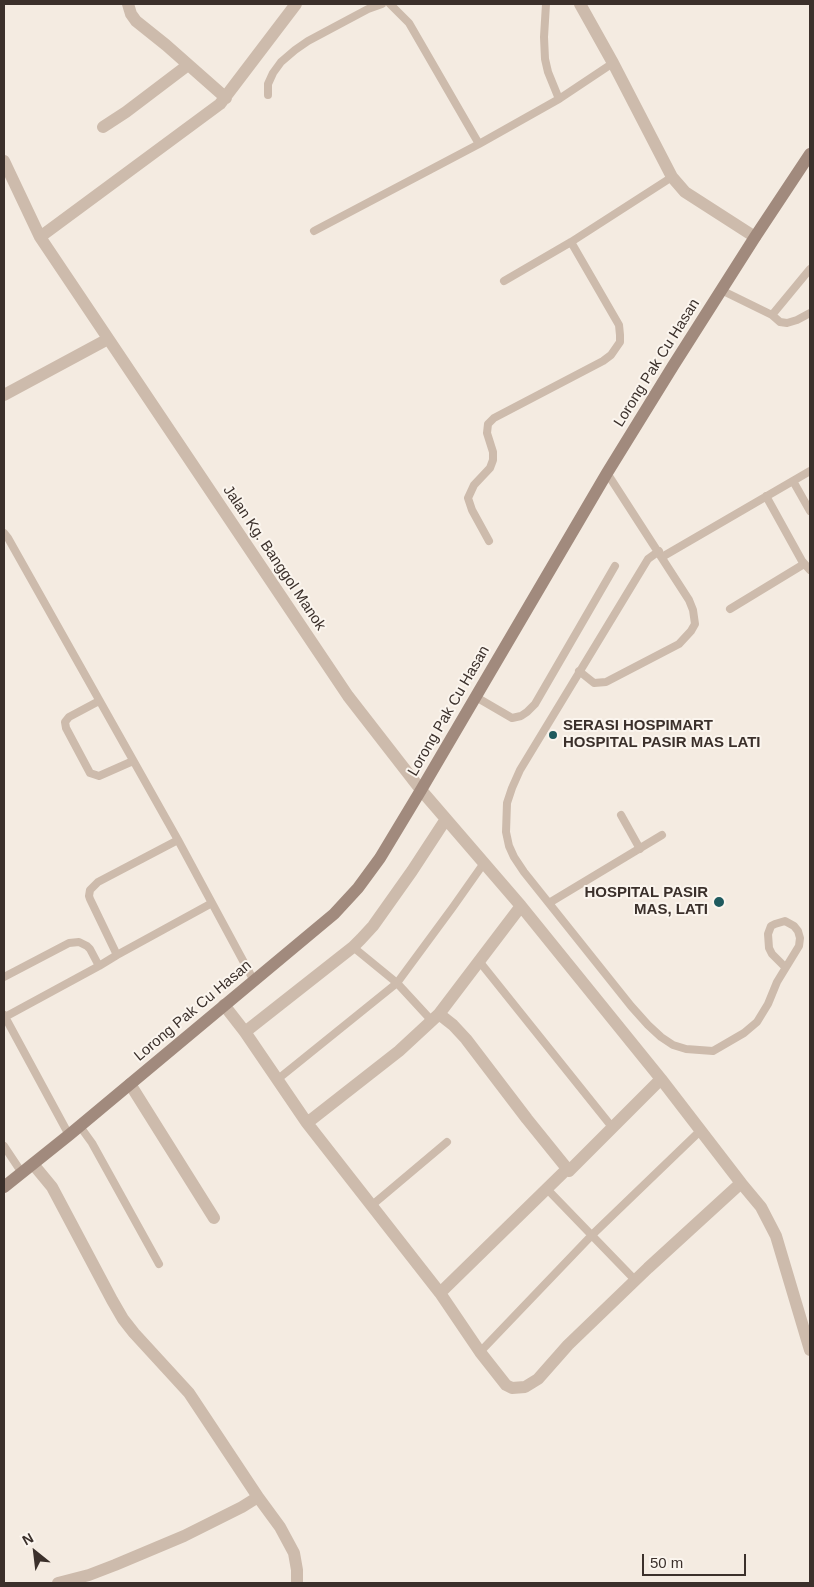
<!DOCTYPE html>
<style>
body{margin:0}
#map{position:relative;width:814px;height:1587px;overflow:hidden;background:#f4ebe1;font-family:Helvetica,sans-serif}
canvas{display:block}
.frame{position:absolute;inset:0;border:5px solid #3b302b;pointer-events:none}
.north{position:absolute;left:10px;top:1527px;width:50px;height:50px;-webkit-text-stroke:4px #fbf5ee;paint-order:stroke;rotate:331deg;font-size:14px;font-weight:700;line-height:20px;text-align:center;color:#3b302b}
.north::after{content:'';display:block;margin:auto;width:18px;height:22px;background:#3b302b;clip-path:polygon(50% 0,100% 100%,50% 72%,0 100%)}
.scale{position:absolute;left:642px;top:1554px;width:104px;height:22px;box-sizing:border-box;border:2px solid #3b302b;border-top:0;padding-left:6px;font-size:15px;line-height:18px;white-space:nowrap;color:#3b302b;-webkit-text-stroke:4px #fbf5ee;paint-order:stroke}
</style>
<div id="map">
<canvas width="814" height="1587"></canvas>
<div class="frame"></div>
<div class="north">N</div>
<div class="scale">50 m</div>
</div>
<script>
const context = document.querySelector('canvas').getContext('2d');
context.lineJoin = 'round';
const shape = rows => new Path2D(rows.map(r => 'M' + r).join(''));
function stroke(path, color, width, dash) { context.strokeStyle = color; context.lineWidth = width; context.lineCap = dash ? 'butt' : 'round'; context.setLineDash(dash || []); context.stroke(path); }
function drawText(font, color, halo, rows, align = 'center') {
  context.font = font + ' Helvetica,sans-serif'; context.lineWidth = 4; context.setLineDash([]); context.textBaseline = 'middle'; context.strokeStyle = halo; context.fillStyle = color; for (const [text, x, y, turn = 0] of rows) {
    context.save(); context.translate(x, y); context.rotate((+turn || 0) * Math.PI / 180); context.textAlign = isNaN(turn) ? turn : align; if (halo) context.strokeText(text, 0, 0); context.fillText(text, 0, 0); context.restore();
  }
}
const lane = shape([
 [390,4,409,23,479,144],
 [546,4,544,37,545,59,548,72,559,99],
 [268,95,268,84,273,73,281,62,295,50,308,41,368,9,382,4],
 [314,231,479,144,559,99,613,63],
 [504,281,571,242,672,177],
 [721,290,772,315,810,269],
 [772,315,780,322,787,323,797,320,810,313],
 [793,481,810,511],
 [766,496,802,561,810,570],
 [4,533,8,538,178,840,254,981],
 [489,541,472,510,468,498,474,485,490,468,493,460,493,452,487,433,488,424,494,418,603,361,611,355,620,342,620,335,619,325,571,242],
 [659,551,648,559,520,770,512,788,507,803,506,832,509,846,514,857,524,872,631,1006,648,1025,661,1037,673,1045,686,1049,713,1051,744,1033,757,1022,768,1004,777,982,799,946,800,938,798,931,794,926,785,921,775,924,771,926,768,934,769,948,772,954,785,967],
 [662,557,810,471],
 [730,609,804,564],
 [579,671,594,683,606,682,679,644,691,631,695,624,693,610,689,600,607,473],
 [476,697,512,718,521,716,527,712,535,704,615,566],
 [99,701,69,717,65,722,66,728,90,773,99,776,133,761],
 [621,815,640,849],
 [178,840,98,882,90,890,89,896,90,899,117,955,212,903],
 [549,903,662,835],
 [353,947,397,983,432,1021],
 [479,961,612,1127],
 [4,977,69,943,79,942,87,946,90,949,99,966,117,955],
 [4,1015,69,1135],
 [5,1017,99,966],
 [278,1079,397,983,453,907,484,863],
 [79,1125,92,1143,159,1264],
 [4,1146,22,1173],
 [547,1189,635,1280],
 [371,1206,447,1142],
 [480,1352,592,1235,700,1131]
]);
const street = shape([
 [128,4,131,14,136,21,166,45,226,98],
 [580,4,613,63,672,177,685,192,755,237],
 [103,127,126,112,188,65],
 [4,161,40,237,348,696,421,790,446,819,412,871,373,926,361,939,353,947,245,1032],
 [40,237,220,104,296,4],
 [4,395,108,339],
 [224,1005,245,1032,307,1123,399,1051,439,1014,521,906,446,819],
 [439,1014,453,1025,466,1039,527,1119,569,1171,661,1079,521,906],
 [130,1084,214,1218],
 [307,1123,440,1293],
 [33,1164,52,1187,112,1300,123,1319,134,1333,189,1393,258,1497,242,1507,184,1536,115,1565,89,1575,58,1583],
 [567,1169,440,1293,480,1352,506,1385,512,1388,525,1387,538,1379,568,1345,648,1268,741,1183,661,1079],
 [741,1183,761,1207,776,1236,810,1350],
 [258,1497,280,1527,294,1553,297,1570,297,1583]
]);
const secondary = shape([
 [4,1187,69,1135,334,914,358,888,380,858,421,790,607,473,673,366,755,237,810,154]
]);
const markers = [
 [553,735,5,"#1f5a5e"],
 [719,902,6,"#1f5a5e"]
];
const streetNames = [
 ["Lorong Pak Cu Hasan",657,363,-58],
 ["Jalan Kg. Banggol Manok",274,558,56],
 ["Lorong Pak Cu Hasan",449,711,-60],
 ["Lorong Pak Cu Hasan",193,1011,-40]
];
const poiNames = [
 ["SERASI HOSPIMART",563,726],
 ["HOSPITAL PASIR MAS LATI",563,743],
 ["HOSPITAL PASIR",708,893,"right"],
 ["MAS, LATI",708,910,"right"]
];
stroke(lane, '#cdbbac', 8);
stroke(street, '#cdbbac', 12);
stroke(secondary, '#a18a7d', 12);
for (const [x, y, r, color] of markers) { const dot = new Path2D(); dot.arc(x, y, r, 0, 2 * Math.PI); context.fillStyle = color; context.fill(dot); stroke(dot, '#fbf5ee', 2); }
drawText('15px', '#3b302b', '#fbf5ee', streetNames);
drawText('bold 15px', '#3b302b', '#fbf5ee', poiNames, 'left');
</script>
